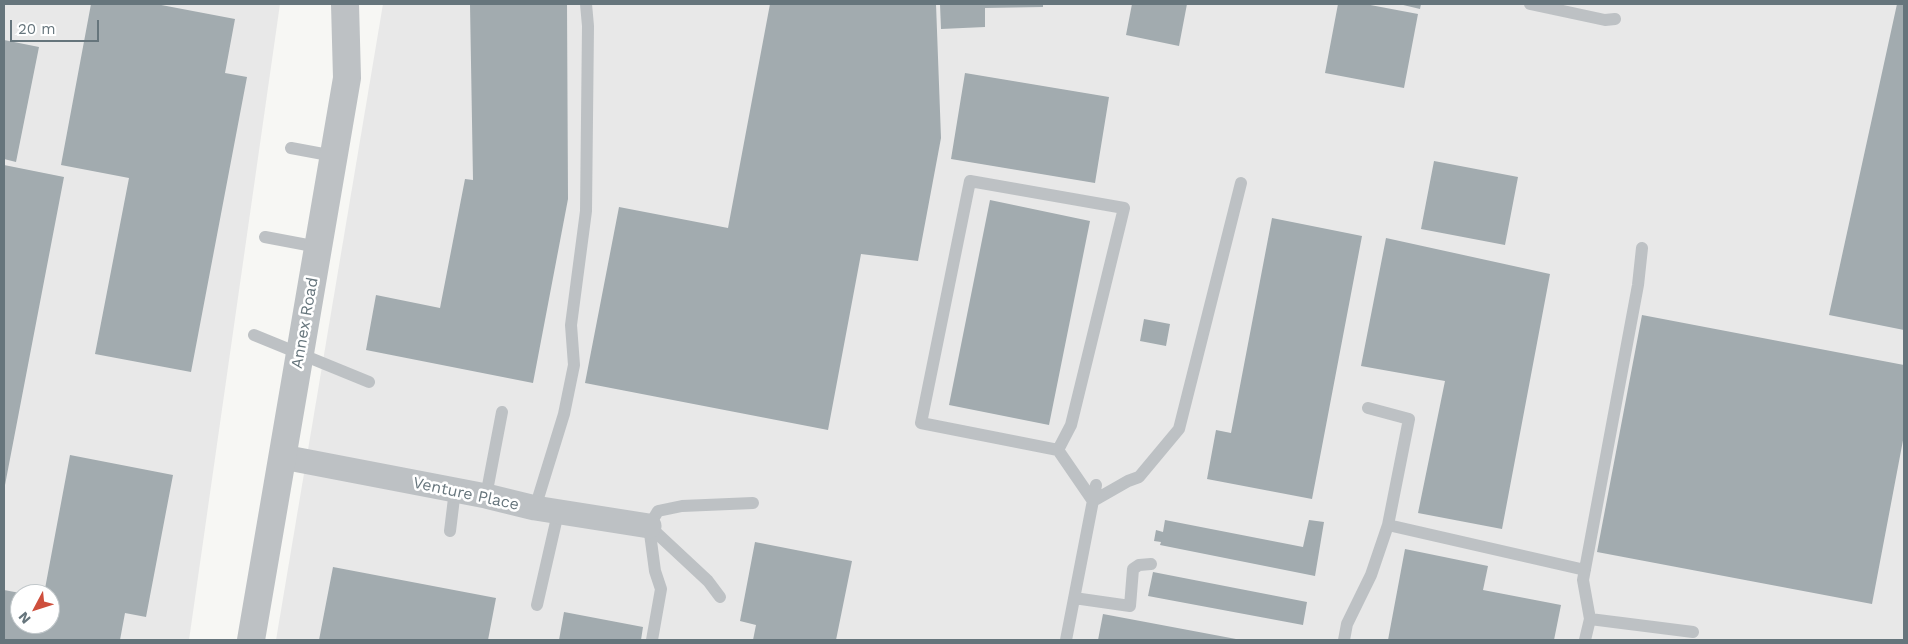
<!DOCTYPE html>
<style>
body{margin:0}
#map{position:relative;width:1908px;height:644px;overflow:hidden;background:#f7f7f4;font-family:"Work Sans",sans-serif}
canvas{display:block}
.frame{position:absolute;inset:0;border:5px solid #66757c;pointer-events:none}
.north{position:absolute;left:10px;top:584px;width:50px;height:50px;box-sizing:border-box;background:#fff;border:1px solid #c2c8cb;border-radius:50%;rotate:230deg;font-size:14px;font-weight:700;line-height:20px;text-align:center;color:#66757c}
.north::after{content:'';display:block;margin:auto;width:18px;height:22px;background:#ce4f3d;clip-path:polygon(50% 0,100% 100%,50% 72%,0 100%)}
.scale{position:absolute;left:10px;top:20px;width:89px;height:22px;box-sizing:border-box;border:2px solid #66757c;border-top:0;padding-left:6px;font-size:15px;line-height:18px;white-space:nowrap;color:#66757c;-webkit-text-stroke:4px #fff;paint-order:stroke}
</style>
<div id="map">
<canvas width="1908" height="644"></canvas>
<div class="frame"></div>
<div class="north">N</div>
<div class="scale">20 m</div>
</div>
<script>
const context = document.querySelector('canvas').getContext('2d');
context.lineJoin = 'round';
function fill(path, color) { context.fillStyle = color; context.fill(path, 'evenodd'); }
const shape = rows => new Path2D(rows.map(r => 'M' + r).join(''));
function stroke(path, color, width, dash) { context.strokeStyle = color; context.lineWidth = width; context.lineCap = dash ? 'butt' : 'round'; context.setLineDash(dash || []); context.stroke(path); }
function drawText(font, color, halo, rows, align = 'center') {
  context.font = font + ' "Work Sans",sans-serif'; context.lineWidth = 5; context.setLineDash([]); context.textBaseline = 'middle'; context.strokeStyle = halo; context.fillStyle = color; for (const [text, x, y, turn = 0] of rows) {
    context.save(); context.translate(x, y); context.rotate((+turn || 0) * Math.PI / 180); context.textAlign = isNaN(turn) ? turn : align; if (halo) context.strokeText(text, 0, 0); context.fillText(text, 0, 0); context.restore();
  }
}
const built = shape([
 [4,4,280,4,189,640,4,640],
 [20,594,50,594,50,624,20,624],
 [383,4,1904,4,1904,640,276,640]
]);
const building = shape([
 [91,4,156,4,235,19,225,73,247,77,191,372,95,354,129,178,61,165],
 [470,4,567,4,568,199,533,383,366,350,376,295,440,308,465,179,473,180],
 [770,4,936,4,941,138,918,261,861,254,828,430,585,383,619,207,728,228],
 [940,4,1043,4,1043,7,985,8,985,27,941,29],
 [1132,4,1187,4,1179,46,1126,35],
 [1338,4,1365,4,1418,14,1404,88,1325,73],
 [1399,4,1421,4,1420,9],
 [1897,4,1904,4,1904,330,1829,315],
 [4,40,39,47,16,162,4,159],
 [965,73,1109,97,1095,183,951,159],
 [1434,161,1518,177,1505,245,1421,229],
 [4,165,64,177,5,485,4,485],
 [990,200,1090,221,1049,425,949,405],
 [1272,218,1362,236,1312,499,1207,479,1216,430,1231,433],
 [1386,238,1550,274,1502,529,1418,513,1445,381,1361,366],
 [1642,315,1904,365,1904,435,1872,604,1597,552],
 [1144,319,1170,324,1166,346,1140,341],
 [70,455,173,475,146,617,125,613,120,640,4,640,4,590,20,593,20,624,50,624,50,594,44,594],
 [1165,520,1303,547,1309,520,1324,522,1315,576,1160,545,1161,542,1154,541,1156,530,1163,532],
 [755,542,852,561,836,640,753,640,756,625,740,621],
 [1405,549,1488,566,1483,590,1561,605,1554,640,1388,640],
 [333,567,496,598,488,640,319,640],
 [1153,572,1307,602,1303,625,1148,596],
 [564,612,643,627,641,640,559,640],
 [1103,614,1236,639,1236,640,1098,640]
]);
const service = shape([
 [1530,4,1605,20,1615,19],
 [291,148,334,156],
 [265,237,318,247],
 [254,335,369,382],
 [1058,450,921,423,970,181,1124,208,1071,425,1058,450,1093,501,1128,481,1139,477,1179,429,1241,183],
 [486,496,502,412],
 [535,508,564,414,574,365,571,325,586,211,588,26,586,4],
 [1388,525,1585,570],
 [649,526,655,571,661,589,652,640],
 [450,531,455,490],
 [720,597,708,581,649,526,658,511,682,506,753,503],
 [1074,598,1130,606,1133,569,1139,565,1151,564],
 [537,605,558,513],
 [1590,619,1693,632],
 [1066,640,1096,485],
 [1344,640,1347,624,1371,575,1388,525,1409,419,1368,408],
 [1585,640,1590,619,1583,580,1638,285,1642,248]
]);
const minor = shape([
 [283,457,486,496,535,508,649,526]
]);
const tertiary = shape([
 [251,640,347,78,345,4]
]);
const streetNames = [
 ["Annex Road",305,323,-80],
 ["Venture Place",466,494,12]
];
fill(built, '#e8e8e8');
fill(building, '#a2abaf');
stroke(service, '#bdc1c4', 12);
stroke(minor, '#bdc1c4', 25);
stroke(tertiary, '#bdc1c4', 28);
drawText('16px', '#66757c', '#fff', streetNames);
</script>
